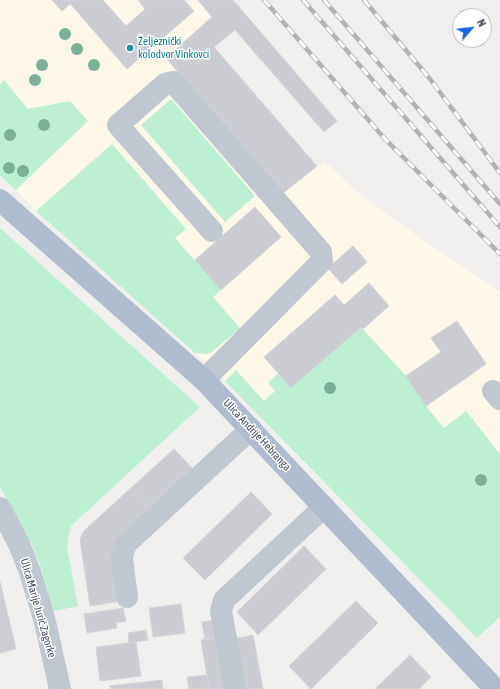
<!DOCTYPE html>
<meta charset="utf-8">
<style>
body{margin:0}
#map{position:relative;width:500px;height:689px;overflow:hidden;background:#f1efee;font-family:"Asap Condensed",sans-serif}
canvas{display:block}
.north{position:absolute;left:452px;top:8px;width:40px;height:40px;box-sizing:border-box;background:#fff;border:1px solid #b5b9be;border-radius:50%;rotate:62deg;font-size:11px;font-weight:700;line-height:16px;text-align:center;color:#47505c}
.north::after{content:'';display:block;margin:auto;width:14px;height:18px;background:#1a63e0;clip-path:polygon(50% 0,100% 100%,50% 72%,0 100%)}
</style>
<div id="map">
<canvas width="500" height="689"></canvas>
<div class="north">N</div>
</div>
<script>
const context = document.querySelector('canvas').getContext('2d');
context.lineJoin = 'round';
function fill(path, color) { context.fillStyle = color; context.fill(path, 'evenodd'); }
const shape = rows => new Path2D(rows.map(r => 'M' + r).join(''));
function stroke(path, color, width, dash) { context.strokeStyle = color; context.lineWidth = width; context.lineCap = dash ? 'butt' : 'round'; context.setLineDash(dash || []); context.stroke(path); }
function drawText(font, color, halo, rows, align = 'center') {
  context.font = font + ' "Asap Condensed",sans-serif'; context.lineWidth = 3; context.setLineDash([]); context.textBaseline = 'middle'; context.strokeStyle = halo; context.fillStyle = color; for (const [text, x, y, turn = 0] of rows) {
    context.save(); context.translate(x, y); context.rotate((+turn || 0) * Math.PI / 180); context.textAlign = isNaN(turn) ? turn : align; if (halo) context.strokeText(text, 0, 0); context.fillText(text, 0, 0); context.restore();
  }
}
const commercial = shape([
 [0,0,184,0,187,3,190,0,198,0,212,17,166,59,281,194,325,161,357,192,430,245,500,291,500,617,477,638,213,369,36,211,16,190,0,176]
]);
const green = shape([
 [4,80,28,109,70,101,88,121,16,190,0,176,0,84],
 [171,99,255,196,225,222,141,125],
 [112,144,186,229,175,238,221,290,213,297,240,328,212,352,206,354,195,353,36,211],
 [0,228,200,407,71,526,68,539,67,547,78,606,51,612,42,570,30,540,0,487],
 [361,327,406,376,426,406,444,428,466,411,500,454,500,617,477,638,225,381,236,370,264,401,275,391,268,383,278,373,291,388]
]);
const building = shape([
 [52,0,67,0,70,4,62,11,52,0],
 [67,0,103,0,126,26,145,9,138,0,184,0,194,11,127,69,67,0],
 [198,0,233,0,337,121,324,132,235,30,214,47,317,166,282,194,166,58,212,17,198,0],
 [255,207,281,237,221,290,195,260,255,207],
 [353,246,367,262,342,284,328,268,353,246],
 [369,283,389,306,363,329,361,327,291,388,264,357,335,295,344,305,369,283],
 [457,321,486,364,426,406,406,376,441,352,431,338,457,321],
 [174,449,196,472,152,511,131,488,174,449],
 [131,488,152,511,113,547,122,601,90,606,80,540,83,532,88,527,131,488],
 [251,492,272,514,205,580,183,558,251,492],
 [304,546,326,569,258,635,237,612,304,546],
 [0,582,16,649,0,653,0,582],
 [356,601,378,623,311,689,289,666,356,601],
 [181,604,185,633,153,637,149,608,181,604],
 [123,608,126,621,116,623,117,628,87,633,84,614,123,608],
 [216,620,219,637,205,640,202,622,216,620],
 [146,630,148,640,129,643,128,633,146,630],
 [253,635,263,689,243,689,234,639,253,635],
 [219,637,228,689,209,689,201,640,219,637],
 [136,642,141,676,100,681,96,647,136,642],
 [410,655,431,677,419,689,375,689,410,655],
 [207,675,209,689,189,689,187,677,207,675],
 [162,680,163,689,111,689,110,686,162,680]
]);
const minor = shape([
 [204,380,322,261,321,252,173,82,168,83,165,84,118,125,212,231],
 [493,391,500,399],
 [0,508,19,544,30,572,45,622,60,689],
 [127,597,122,559,123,551,127,543,251,429],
 [235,689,221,611,224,600,324,507]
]);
const major = shape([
 [0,200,204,380,495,689]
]);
const rail = shape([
 [264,0,385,139,500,254],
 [303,0,500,227],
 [324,0,500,204],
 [364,0,430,79,500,173]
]);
const trees = [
 [65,34],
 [77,49],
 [42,65],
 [94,65],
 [35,80],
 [44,125],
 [10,135],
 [9,168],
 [23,171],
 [330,388],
 [481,480]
];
const markers = [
 [130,48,4,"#0f9aa8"]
];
const cultureNames = [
 ["Željeznički",138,42],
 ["kolodvor Vinkovci",138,55]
];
const streetNames = [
 ["Ulica Andrije Hebranga",257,435,47],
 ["Ulica Marije Jurić Zagorke",38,608,74]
];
fill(commercial, '#fcf7e8');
fill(green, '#bdefd3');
fill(building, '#cbcdd3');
stroke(building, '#d2d4da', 1);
stroke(minor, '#bfc8d0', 22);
stroke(major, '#aebccd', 22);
stroke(rail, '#b1b3b9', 4.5);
stroke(rail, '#fff', 3, [9]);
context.fillStyle = '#79b098';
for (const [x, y] of trees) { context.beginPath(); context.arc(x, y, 6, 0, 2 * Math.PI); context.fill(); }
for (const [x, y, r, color] of markers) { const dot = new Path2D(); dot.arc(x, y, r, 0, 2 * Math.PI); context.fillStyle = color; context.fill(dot); stroke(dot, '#fff', 1.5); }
drawText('11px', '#0d838f', '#fff', cultureNames, 'left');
drawText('11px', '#47505c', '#fff', streetNames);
</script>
